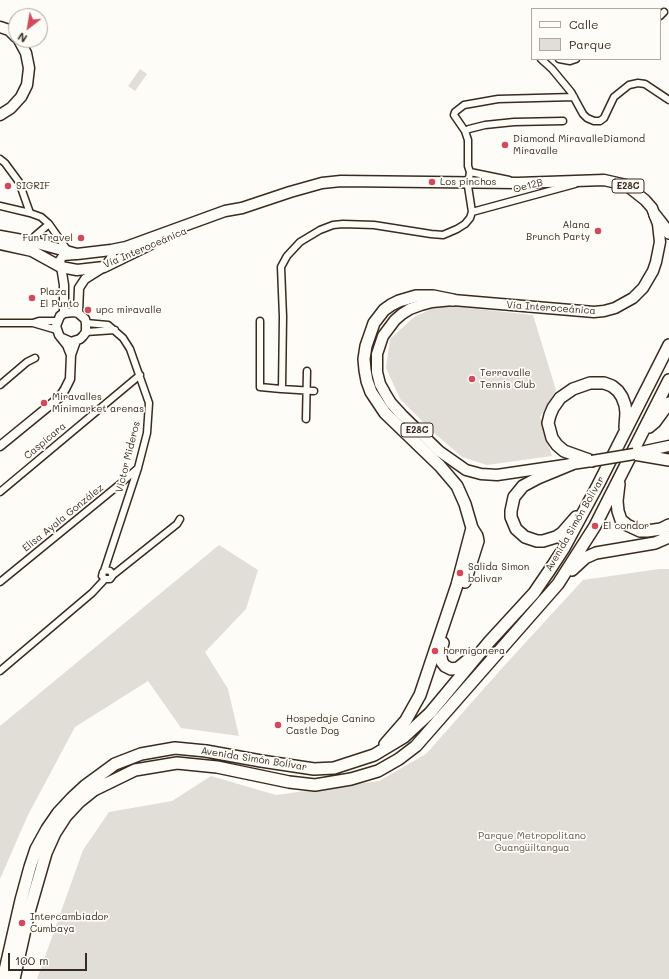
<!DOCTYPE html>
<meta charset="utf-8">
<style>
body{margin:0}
#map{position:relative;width:669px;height:979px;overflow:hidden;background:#fdfcf7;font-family:Mali,sans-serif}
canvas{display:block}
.legend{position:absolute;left:531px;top:8px;width:130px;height:52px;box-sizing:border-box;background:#fdfcf7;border:1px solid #afa8a0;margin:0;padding:5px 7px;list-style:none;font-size:12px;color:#3b2a1e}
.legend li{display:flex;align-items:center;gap:8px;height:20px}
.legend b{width:20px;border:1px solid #afa8a0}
.north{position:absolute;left:8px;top:8px;width:40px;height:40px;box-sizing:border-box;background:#fdfcf7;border:1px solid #afa8a0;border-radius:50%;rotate:211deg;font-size:11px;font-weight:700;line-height:16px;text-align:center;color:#3b2a1e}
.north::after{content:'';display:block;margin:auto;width:14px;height:18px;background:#d1495b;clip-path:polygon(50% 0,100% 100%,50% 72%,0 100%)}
.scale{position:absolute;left:8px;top:953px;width:79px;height:18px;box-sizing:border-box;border:2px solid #3b2a1e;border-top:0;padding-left:5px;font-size:12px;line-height:14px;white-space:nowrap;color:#3b2a1e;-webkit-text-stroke:3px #fdfcf7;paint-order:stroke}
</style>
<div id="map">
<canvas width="669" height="979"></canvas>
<ul class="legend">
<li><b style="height:5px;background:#fdfcf7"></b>Calle</li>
<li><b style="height:11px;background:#e1ded7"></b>Parque</li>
</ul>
<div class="north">N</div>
<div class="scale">100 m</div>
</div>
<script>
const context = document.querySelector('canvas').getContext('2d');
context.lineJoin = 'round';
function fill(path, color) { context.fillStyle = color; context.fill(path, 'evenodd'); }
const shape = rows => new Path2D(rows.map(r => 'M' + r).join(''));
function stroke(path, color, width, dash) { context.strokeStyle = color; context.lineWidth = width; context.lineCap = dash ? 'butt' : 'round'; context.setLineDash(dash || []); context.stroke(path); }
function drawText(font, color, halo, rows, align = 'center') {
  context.font = font + ' Mali,sans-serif'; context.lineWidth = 3.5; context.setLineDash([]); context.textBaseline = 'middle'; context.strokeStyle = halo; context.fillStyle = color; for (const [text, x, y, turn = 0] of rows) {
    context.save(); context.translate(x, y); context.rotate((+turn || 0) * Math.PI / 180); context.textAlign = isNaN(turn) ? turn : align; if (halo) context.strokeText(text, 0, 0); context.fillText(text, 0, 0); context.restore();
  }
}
const green = shape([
 [140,69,147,74,135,91,128,86],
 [440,305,533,315,556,390,540,417,552,456,487,465,462,457,433,432,400,399,386,368,390,339,414,317],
 [219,545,258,570,246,609,205,652,228,689,239,736,181,728,148,681,75,727,28,815,0,879,0,726],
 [659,569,669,569,669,979,37,979,83,850,109,812,172,801,211,776,276,795,379,781,426,754,503,667,583,580]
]);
const minor = shape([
 [660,16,664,12],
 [541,59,552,69,571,92,583,114,587,118,594,121,600,121,604,118,614,97,629,85,638,83,645,84,669,100],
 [559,59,570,61,576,59],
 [465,131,469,129,485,125,514,122,563,121],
 [0,159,5,163,19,182,30,213],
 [470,172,509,180],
 [0,206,30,213,41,217,49,224,68,251],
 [472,212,468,186,470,172,468,166,468,140,465,131,454,115,455,112,464,105,498,99,574,97],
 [472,212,575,184],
 [33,245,35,236,49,224],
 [260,321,260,387,281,389,282,388,283,317,281,267,287,256,300,242,320,230,333,225,343,224,374,225,431,234,443,235,457,229,465,224,470,218,472,212],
 [0,323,33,323,39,321,58,321],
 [33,323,57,330],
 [86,323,108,325,123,338,130,349,149,403,147,433,138,468,104,571],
 [86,332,115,330],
 [0,385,27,362,35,358],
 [282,389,314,391],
 [306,419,307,371],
 [0,492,140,375],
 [113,575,177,524,180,519],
 [0,582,120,484,138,468],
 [0,671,92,593,105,579,110,579,113,575,110,571,106,570,103,572,102,576,105,579]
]);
const tertiary = shape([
 [64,313,64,285,60,260,63,256,75,255],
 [78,313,79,288,85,279,104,267,109,261,112,256,111,250],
 [62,338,71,342,80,339,83,336,86,332,86,323,85,319,78,313,74,312,64,313,60,316,56,326,59,335,67,345,71,355],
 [0,446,60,397,65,389,70,379,71,355,76,341]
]);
const primary = shape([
 [0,27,9,30,16,37],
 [0,115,11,108,21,97,27,85,29,68,26,53,19,40],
 [0,236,33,242,77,254,111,250,126,247,225,211,242,208,290,192,322,183,341,181,518,183,604,180,626,185,645,200,652,208,658,224,660,242,656,262,653,271,643,288,633,298,615,308,604,311,594,312,453,300,432,302,421,305,410,309,402,314,395,320,383,336,377,354,377,372,380,384,385,393,391,403,402,415,439,451,466,470,481,474,497,475,592,461],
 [0,244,32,251,61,267,77,270,104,267,151,244],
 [636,453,669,446]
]);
const trunk = shape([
 [655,215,669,233],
 [649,427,655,422,669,403],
 [634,454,669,460],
 [592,461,564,451,557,445,552,438,548,423,550,415,553,408,560,398,573,389,590,383,604,383,612,386,618,391,622,397,625,405,626,413,625,427],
 [572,464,538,478,523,486,514,497,511,511,511,517,516,529,525,537,537,541,543,541,556,537,562,533,576,517],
 [619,484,617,501,618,511,621,520,627,525,640,531,647,531,661,529,669,525],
 [572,570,585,558,596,553,655,543,669,537],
 [465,582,478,541,477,536,472,528],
 [443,643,440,652,442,662,445,666,451,669,458,668,469,659],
 [385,744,406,720,420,695,457,585,472,528,465,504,457,486,440,466,385,413,371,392,367,381,365,370,364,359,366,346,374,323,384,310,391,305,399,301,416,296,433,296,453,300],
 [3,979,21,900,30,867,36,849,47,829,58,813,72,798,85,786,115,764,141,754,175,748,206,751,261,761,314,769,334,768,374,755,404,737,430,713,489,642,534,593,549,571,564,548,598,485,669,345],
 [14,979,29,912,46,853,55,833,66,816,79,802,94,790,135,770,177,763,217,767,289,782,315,785,351,779,378,771,399,759,416,746,558,584,595,526,669,380]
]);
const primaryBridge = shape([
 [592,461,634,454]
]);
const markers = [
 [505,145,4,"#d1495b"],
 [432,182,4,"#d1495b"],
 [8,186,4,"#d1495b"],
 [598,231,4,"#d1495b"],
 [81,238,4,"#d1495b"],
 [32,298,4,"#d1495b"],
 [88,310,4,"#d1495b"],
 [472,379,4,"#d1495b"],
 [44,403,4,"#d1495b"],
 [595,526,4,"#d1495b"],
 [460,573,4,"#d1495b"],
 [435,651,4,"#d1495b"],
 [278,725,4,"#d1495b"],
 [22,923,4,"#d1495b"]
];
const shields = [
 [628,186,32],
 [417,430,32]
];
const shieldNames = [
 ["E28C",628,186],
 ["E28C",417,430]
];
const poiNames = [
 ["Diamond MiravalleDiamond",513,139],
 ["Miravalle",513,151],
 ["Los pinchos",440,182],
 ["SIGRIF",16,186],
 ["Alana",590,225,"right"],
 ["Brunch Party",590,237,"right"],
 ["Fun Travel",73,238,"right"],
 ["Plaza",40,292],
 ["El Punto",40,304],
 ["upc miravalle",96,310],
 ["Terravalle",480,373],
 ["Tennis Club",480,385],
 ["Miravalles",52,397],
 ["Minimarket arenas",52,409],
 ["El condor",603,526],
 ["Salida Simon",468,567],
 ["bolivar",468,579],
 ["hormigonera",443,651],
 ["Hospedaje Canino",286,719],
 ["Castle Dog",286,731],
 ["Intercambiador",30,917],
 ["Cumbaya",30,929]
];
const streetNames = [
 ["Oe12B",528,186,-15],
 ["Vía Interoceánica",145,248,-23],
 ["Vía Interoceánica",551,308,4],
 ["Caspicara",45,441,-40],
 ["Victor Mideros",128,457,-76],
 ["Elisa Ayala González",63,518,-39],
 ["Avenida Simón Bolívar",575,524,-60],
 ["Avenida Simón Bolívar",254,759,9]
];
const parkNames = [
 ["Parque Metropolitano",532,836],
 ["Guangüiltangua",532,848]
];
fill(green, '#e1ded7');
stroke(minor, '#3b2a1e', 9);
stroke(tertiary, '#3b2a1e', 11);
stroke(primary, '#3b2a1e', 13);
stroke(trunk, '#3b2a1e', 14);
stroke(minor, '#fdfcf7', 6);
stroke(tertiary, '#fdfcf7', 8);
stroke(primary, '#fdfcf7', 10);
stroke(trunk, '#fdfcf7', 11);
stroke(primaryBridge, '#3b2a1e', 13, []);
stroke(primaryBridge, '#fdfcf7', 10);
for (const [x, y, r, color] of markers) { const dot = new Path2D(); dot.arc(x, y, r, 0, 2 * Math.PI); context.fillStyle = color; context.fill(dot); stroke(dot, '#fdfcf7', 1.5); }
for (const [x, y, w] of shields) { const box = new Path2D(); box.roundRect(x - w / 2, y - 7, w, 14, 3); context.fillStyle = '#fdfcf7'; context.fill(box); stroke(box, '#3b2a1e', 1); }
drawText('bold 9px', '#3b2a1e', null, shieldNames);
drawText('10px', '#3b2a1e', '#fdfcf7', poiNames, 'left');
drawText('10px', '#3b2a1e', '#fdfcf7', streetNames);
drawText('10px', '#64574c', '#fdfcf7', parkNames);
</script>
